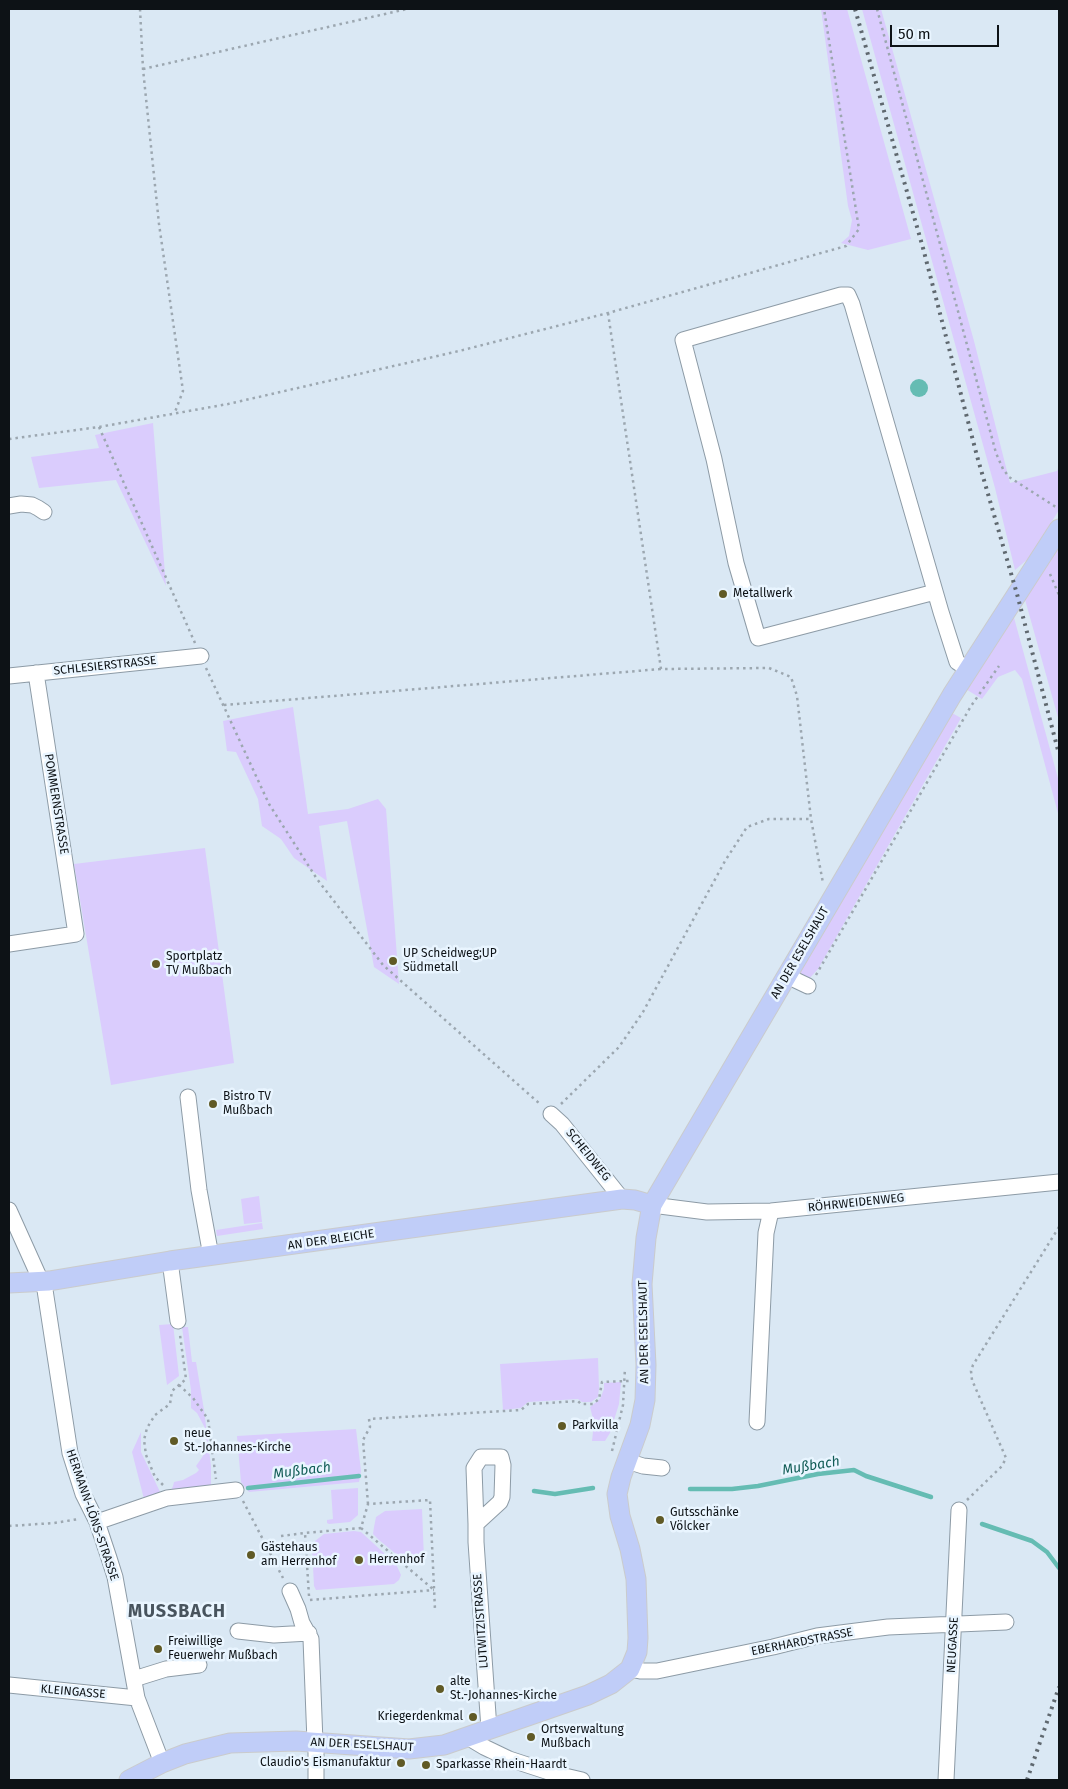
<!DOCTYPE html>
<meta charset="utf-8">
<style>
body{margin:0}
#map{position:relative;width:1068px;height:1789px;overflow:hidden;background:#dae8f4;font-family:"Fira Sans",sans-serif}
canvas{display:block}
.frame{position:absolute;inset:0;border:10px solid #0d1216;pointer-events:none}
.scale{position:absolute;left:890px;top:25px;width:109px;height:22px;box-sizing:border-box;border:2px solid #0d1216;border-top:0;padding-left:6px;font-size:15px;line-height:18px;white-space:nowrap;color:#0d1216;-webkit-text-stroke:4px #e9f5ff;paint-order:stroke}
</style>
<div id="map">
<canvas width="1068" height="1789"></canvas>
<div class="frame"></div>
<div class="scale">50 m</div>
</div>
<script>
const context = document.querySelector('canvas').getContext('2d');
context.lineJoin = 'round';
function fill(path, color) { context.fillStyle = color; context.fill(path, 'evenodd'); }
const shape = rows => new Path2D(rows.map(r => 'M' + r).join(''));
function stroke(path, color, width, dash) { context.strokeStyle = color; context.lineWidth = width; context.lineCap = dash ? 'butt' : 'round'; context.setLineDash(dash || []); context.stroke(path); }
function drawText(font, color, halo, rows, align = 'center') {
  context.font = font + ' "Fira Sans",sans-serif'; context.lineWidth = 5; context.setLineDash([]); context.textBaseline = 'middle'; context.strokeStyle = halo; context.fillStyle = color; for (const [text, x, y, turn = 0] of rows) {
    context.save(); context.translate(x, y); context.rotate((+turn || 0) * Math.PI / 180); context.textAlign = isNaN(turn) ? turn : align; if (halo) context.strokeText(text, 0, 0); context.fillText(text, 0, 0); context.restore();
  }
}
const green = shape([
 [821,9,847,9,911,239,868,250,841,243,849,236,852,220,848,206],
 [862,9,881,9,974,341,1010,483,1057,471,1059,466,1059,510,1029,558,1015,570,995,488],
 [153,423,166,586,116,480,39,488,31,457,99,448,95,435],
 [1059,541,1059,721,1024,596],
 [1013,614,1059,782,1059,817,1022,679,1015,670,998,677,982,699,964,688,991,652],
 [293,707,308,814,348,809,378,799,386,809,399,984,374,967,347,821,319,826,327,881,294,858,281,839,262,826,258,799,236,752,227,751,223,721],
 [952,713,961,718,818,969,807,981,796,974],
 [205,848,234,1063,111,1085,74,864],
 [259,1196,262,1222,244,1224,241,1199],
 [262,1223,263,1229,217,1236,216,1230],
 [173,1324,179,1376,167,1385,159,1325],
 [182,1327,188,1327,192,1362,196,1362,204,1410,211,1466,211,1484,210,1488,169,1495,173,1486,174,1482,183,1480,196,1473,199,1470,196,1466,203,1456,206,1447,205,1428,197,1413,191,1408,191,1390],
 [598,1358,599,1388,598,1397,591,1402,582,1402,578,1399,528,1402,521,1408,503,1410,500,1364],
 [621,1382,619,1404,610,1433,605,1441,592,1441,594,1423,590,1407,600,1399,604,1389,604,1383],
 [356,1429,361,1471,359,1482,249,1492,241,1482,237,1436],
 [141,1432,141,1452,162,1496,144,1499,132,1452],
 [358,1488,358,1515,350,1522,329,1524,327,1523,327,1520,333,1519,331,1490],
 [422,1509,424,1559,421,1563,416,1565,407,1563,379,1540,373,1534,374,1527,376,1517,385,1511],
 [354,1531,361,1532,396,1564,401,1575,399,1580,394,1584,316,1590,314,1586,312,1547,315,1541,324,1534]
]);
const water = shape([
 '910 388a9 9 0 1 1 18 0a9 9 0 1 1-18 0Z'
]);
const stream = shape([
 [248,1488,359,1476],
 [690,1489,732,1489,758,1486,818,1474,854,1470,866,1476,931,1497],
 [534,1491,555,1494,593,1488],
 [982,1524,1032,1541,1047,1552,1059,1568]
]);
const path = shape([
 [140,9,143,69,159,224,183,391,175,412],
 [877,9,996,453,1003,469,1009,477,1059,509],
 [143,69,407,9],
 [608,313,661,669,769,668,791,677,797,696,811,819,823,883],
 [99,427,195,643],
 [9,439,99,427,228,404,459,351,608,313,846,246,859,229,824,9],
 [1050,574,1059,595],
 [206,668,269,804,317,879,383,965,540,1104],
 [224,705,661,669],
 [816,975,971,706,999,666],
 [561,1104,619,1047,643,1012,725,861,747,827,769,819,811,819],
 [179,1385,193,1398,208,1419,216,1479],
 [612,1451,623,1405,625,1368],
 [163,1485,155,1477,146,1455,144,1440,147,1428,155,1415,170,1404,172,1391,186,1379,180,1335],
 [967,1500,1002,1466,1006,1458,972,1380,971,1371,973,1365,1059,1227],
 [243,1501,283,1578],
 [368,1504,363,1440,370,1427,369,1419,521,1410,528,1404,547,1403,578,1401,581,1404,593,1404,599,1399,602,1382,629,1381],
 [9,1526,54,1523,79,1519],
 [361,1528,434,1590],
 [281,1536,305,1533],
 [309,1596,305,1533,361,1528,368,1504,430,1500,435,1610],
 [310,1600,434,1590]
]);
const minor = shape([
 [9,506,21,504,32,505,38,508,44,512],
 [935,592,758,638,736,563,714,459,683,340,841,295,848,295,852,304,941,612,957,662,968,669],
 [9,676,201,656],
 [9,944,76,934,36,673],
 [787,976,808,986],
 [188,1097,199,1190,211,1256],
 [551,1114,562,1124,622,1199],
 [652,1205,707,1212,771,1211,1059,1182],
 [9,1210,45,1290,70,1453,83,1494,97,1522,109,1558,115,1577,137,1698,162,1763],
 [170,1261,178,1321],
 [757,1422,766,1233,771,1211],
 [627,1461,643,1466,662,1468],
 [97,1522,167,1498,236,1490],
 [476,1524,500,1502,502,1497,503,1465,501,1457,481,1457,474,1468,476,1524,476,1542,489,1729],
 [290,1591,298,1609,302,1623,311,1639,315,1742,316,1748,316,1780],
 [238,1631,274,1635,309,1633],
 [630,1669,640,1671,657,1671,773,1647,817,1636,888,1627,1006,1622],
 [134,1679,166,1669,199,1665],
 [9,1685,137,1698],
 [469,1738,484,1747,509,1759,552,1773,582,1780],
 [946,1780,959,1510]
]);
const major = shape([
 [9,1283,49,1281,170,1261,622,1199,635,1200,652,1205],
 [129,1780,162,1763,185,1754,230,1743,296,1741,409,1749,444,1745,588,1695,611,1684,630,1669,637,1652,638,1638,636,1579,630,1549,620,1516,617,1494,621,1477,640,1425,645,1400,646,1365,642,1284,646,1238,652,1205,952,695,1059,529]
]);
const rail = shape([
 [855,9,923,248,977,456,1017,594,1059,754],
 [1027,1780,1059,1687]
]);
const markers = [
 [723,594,5,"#605a26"],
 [393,961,5,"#605a26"],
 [156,964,5,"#605a26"],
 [213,1104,5,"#605a26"],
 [562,1426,5,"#605a26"],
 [174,1441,5,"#605a26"],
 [660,1520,5,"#605a26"],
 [251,1555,5,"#605a26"],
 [359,1560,5,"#605a26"],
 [158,1649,5,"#605a26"],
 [440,1689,5,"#605a26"],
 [473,1717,5,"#605a26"],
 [531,1737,5,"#605a26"],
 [401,1763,5,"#605a26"],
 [426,1765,5,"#605a26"]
];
const poiNames = [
 ["Metallwerk",733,594],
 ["UP Scheidweg;UP",403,954],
 ["Südmetall",403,968],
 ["Sportplatz",166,957],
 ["TV Mußbach",166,971],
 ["Bistro TV",223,1097],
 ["Mußbach",223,1111],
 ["Parkvilla",572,1426],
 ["neue",184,1434],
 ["St.-Johannes-Kirche",184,1448],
 ["Gutsschänke",670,1513],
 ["Völcker",670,1527],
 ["Gästehaus",261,1548],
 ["am Herrenhof",261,1562],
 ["Herrenhof",369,1560],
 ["Freiwillige",168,1642],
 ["Feuerwehr Mußbach",168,1656],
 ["alte",450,1682],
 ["St.-Johannes-Kirche",450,1696],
 ["Kriegerdenkmal",463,1717,"right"],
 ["Ortsverwaltung",541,1730],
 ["Mußbach",541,1744],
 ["Claudio's Eismanufaktur",391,1763,"right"],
 ["Sparkasse Rhein-Haardt",436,1765]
];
const streetNames = [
 ["SCHLESIERSTRASSE",105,666,-6],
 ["POMMERNSTRASSE",56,804,81],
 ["AN DER ESELSHAUT",800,953,-60],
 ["SCHEIDWEG",588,1155,51],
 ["RÖHRWEIDENWEG",856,1203,-6],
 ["AN DER BLEICHE",331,1240,-8],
 ["AN DER ESELSHAUT",644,1332,-91],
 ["HERMANN-LÖNS-STRASSE",92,1515,71],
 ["LUTWITZISTRASSE",481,1621,-94],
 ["EBERHARDSTRASSE",802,1642,-11],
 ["NEUGASSE",953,1645,-87],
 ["KLEINGASSE",73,1692,5],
 ["AN DER ESELSHAUT",362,1745,3]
];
const waterNames = [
 ["Mußbach",811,1466,-9],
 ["Mußbach",302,1471,-7]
];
const districtNames = [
 ["MUSSBACH",177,1612]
];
fill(green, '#daccfd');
fill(water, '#65bcb3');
stroke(stream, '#65bcb3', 4.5);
stroke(minor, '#8d9ba6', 17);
stroke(major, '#cacbcc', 21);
stroke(path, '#9ca7b0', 2.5, [2.5, 4]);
stroke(minor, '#fff', 15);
stroke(major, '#c0cdf8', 19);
stroke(rail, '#5f686f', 4, [2.5, 5]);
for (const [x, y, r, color] of markers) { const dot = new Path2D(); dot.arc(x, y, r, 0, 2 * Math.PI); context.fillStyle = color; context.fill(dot); stroke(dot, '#e9f5ff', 2); }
drawText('12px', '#0d1216', '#e9f5ff', poiNames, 'left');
drawText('12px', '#0d1216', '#e9f5ff', streetNames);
drawText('italic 14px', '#115c56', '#e9f5ff', waterNames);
context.letterSpacing = '1px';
drawText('bold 18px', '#48545e', '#e9f5ff', districtNames);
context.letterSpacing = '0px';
</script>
